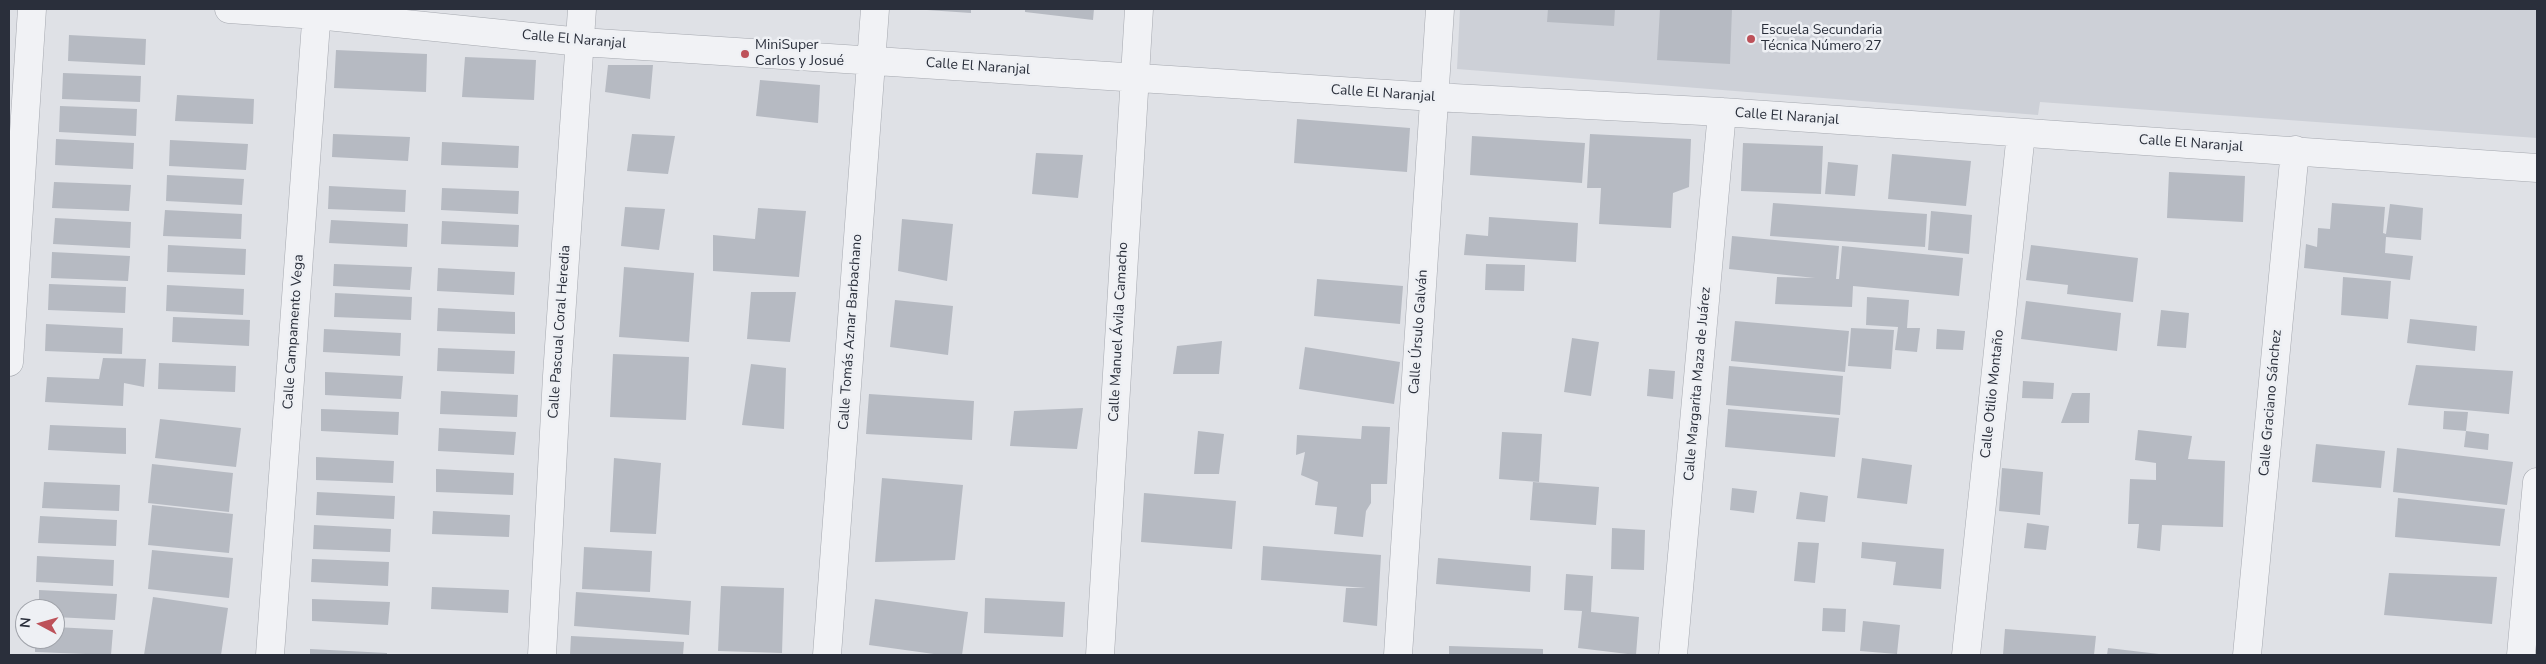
<!DOCTYPE html>
<meta charset="utf-8">
<style>
body{margin:0}
#map{position:relative;width:2546px;height:664px;overflow:hidden;background:#dfe1e6;font-family:"Nunito Sans",sans-serif}
canvas{display:block}
.frame{position:absolute;inset:0;border:10px solid #2a2f3b;pointer-events:none}
.north{position:absolute;left:15px;top:599px;width:50px;height:50px;box-sizing:border-box;background:#eef0f4;border:1px solid #a0a3aa;border-radius:50%;rotate:276deg;font-size:14px;font-weight:700;line-height:20px;text-align:center;color:#2a2f3b}
.north::after{content:'';display:block;margin:auto;width:18px;height:22px;background:#bd5159;clip-path:polygon(50% 0,100% 100%,50% 72%,0 100%)}
</style>
<div id="map">
<canvas width="2546" height="664"></canvas>
<div class="frame"></div>
<div class="north">N</div>
</div>
<script>
const context = document.querySelector('canvas').getContext('2d');
context.lineJoin = 'round';
function fill(path, color) { context.fillStyle = color; context.fill(path, 'evenodd'); }
const shape = rows => new Path2D(rows.map(r => 'M' + r).join(''));
function stroke(path, color, width, dash) { context.strokeStyle = color; context.lineWidth = width; context.lineCap = dash ? 'butt' : 'round'; context.setLineDash(dash || []); context.stroke(path); }
function drawText(font, color, halo, rows, align = 'center') {
  context.font = font + ' "Nunito Sans",sans-serif'; context.lineWidth = 5; context.setLineDash([]); context.textBaseline = 'middle'; context.strokeStyle = halo; context.fillStyle = color; for (const [text, x, y, turn = 0] of rows) {
    context.save(); context.translate(x, y); context.rotate((+turn || 0) * Math.PI / 180); context.textAlign = isNaN(turn) ? turn : align; if (halo) context.strokeText(text, 0, 0); context.fillText(text, 0, 0); context.restore();
  }
}
const built = shape([
 [1460,9,2537,9,2537,138,2040,102,2038,115,1457,69]
]);
const building = shape([
 [927,9,971,9,971,13,927,10],
 [1025,9,1094,9,1093,20,1025,12],
 [1548,9,1615,9,1614,26,1547,22],
 [1660,9,1732,9,1730,64,1657,60],
 [69,35,146,39,145,65,68,61],
 [336,50,427,54,426,92,334,88],
 [465,57,536,60,534,100,462,97],
 [608,65,653,65,650,99,605,92],
 [63,73,141,76,140,102,62,99],
 [760,80,820,85,818,123,756,116],
 [177,95,254,99,253,124,175,121],
 [60,106,137,109,136,136,59,132],
 [1297,119,1410,128,1407,172,1294,163],
 [333,134,410,137,408,161,332,157],
 [632,134,675,136,668,174,627,171],
 [1590,134,1691,139,1689,187,1673,193,1671,228,1599,224,1601,188,1587,188],
 [1472,136,1585,143,1582,183,1470,175],
 [56,139,134,143,133,169,55,165],
 [170,140,248,144,246,170,169,166],
 [442,142,519,146,518,168,441,165],
 [1743,143,1823,146,1821,194,1741,191],
 [1036,153,1083,155,1078,198,1032,194],
 [1892,154,1971,161,1966,206,1888,199],
 [1828,162,1858,165,1855,196,1825,194],
 [2169,172,2245,176,2243,222,2167,218],
 [167,175,244,179,242,205,166,201],
 [54,182,131,185,129,211,52,208],
 [329,186,406,190,405,212,328,209],
 [442,188,519,191,518,214,441,210],
 [1773,203,1927,214,1925,247,1770,236],
 [2332,203,2385,207,2383,233,2386,234,2390,204,2423,208,2421,240,2386,237,2385,253,2413,256,2410,280,2304,268,2306,244,2317,247,2318,228,2330,229],
 [625,207,665,209,659,250,621,246],
 [758,208,806,211,799,277,713,271,713,235,755,239],
 [165,210,242,214,241,239,163,236],
 [1931,211,1972,215,1969,254,1928,250],
 [1489,217,1578,223,1576,262,1464,255,1466,234,1488,236],
 [55,218,131,222,130,248,53,244],
 [902,219,953,224,947,281,898,271],
 [331,220,408,224,407,247,329,243],
 [442,221,519,225,518,247,441,244],
 [1732,236,1839,246,1836,279,1839,279,1842,246,1963,258,1959,296,1853,286,1852,307,1775,304,1777,277,1815,278,1729,269],
 [168,245,246,249,245,275,167,272],
 [2031,245,2138,258,2133,302,2067,294,2068,285,2026,280],
 [52,252,130,256,128,281,51,278],
 [334,264,412,267,410,290,333,286],
 [1486,264,1525,265,1524,291,1485,290],
 [624,267,694,273,689,342,619,337],
 [438,268,515,272,514,295,437,291],
 [2343,277,2391,281,2388,319,2341,315],
 [1317,279,1403,286,1400,324,1314,316],
 [49,284,126,287,125,313,48,310],
 [167,285,244,289,243,315,166,311],
 [751,292,796,292,790,342,747,339],
 [335,293,412,297,411,320,334,317],
 [1867,297,1909,300,1907,328,1920,328,1917,352,1895,350,1898,327,1866,325],
 [895,300,953,306,948,355,890,347],
 [2026,301,2121,313,2117,351,2021,339],
 [438,308,515,312,515,334,437,331],
 [2161,310,2189,313,2186,348,2157,346],
 [173,317,250,320,249,346,172,342],
 [2410,319,2477,326,2475,351,2407,343],
 [1735,321,1849,331,1845,372,1731,361],
 [46,324,123,328,122,354,45,351],
 [1851,328,1894,330,1891,369,1848,366],
 [324,329,401,333,400,356,323,352],
 [1937,329,1965,331,1963,350,1936,349],
 [1572,338,1599,342,1591,396,1564,392],
 [1222,341,1219,374,1173,374,1177,346],
 [1305,347,1400,362,1394,404,1299,389],
 [438,348,515,351,514,374,437,371],
 [613,354,689,357,686,420,610,417],
 [103,358,146,359,144,387,124,383,123,406,45,402,47,377,99,379],
 [159,363,236,366,235,392,158,389],
 [751,364,786,368,784,429,742,425],
 [2416,365,2513,371,2509,414,2408,405],
 [1729,366,1843,376,1840,415,1726,405],
 [1649,369,1675,371,1673,399,1647,396],
 [325,372,403,376,401,399,325,395],
 [2023,381,2054,383,2053,399,2022,398],
 [441,391,518,395,517,417,440,414],
 [2072,393,2090,393,2089,423,2061,423],
 [869,394,974,401,972,440,866,434],
 [1083,408,1077,449,1010,446,1014,411],
 [321,409,399,412,398,435,321,431],
 [1728,409,1839,418,1835,457,1725,447],
 [2444,411,2468,412,2466,431,2443,429],
 [160,419,241,428,236,467,155,458],
 [50,425,126,428,126,454,48,450],
 [1362,426,1390,427,1387,484,1371,484,1371,503,1366,511,1363,537,1334,534,1337,507,1315,505,1318,482,1301,475,1305,452,1296,455,1297,435,1361,439],
 [439,428,516,432,514,455,438,451],
 [2138,430,2192,436,2188,459,2225,461,2223,527,2162,525,2160,551,2137,548,2139,524,2128,524,2130,479,2156,480,2156,463,2135,460],
 [1198,431,1224,434,1219,474,1194,474],
 [2466,431,2489,434,2488,450,2464,447],
 [1502,432,1542,434,1539,482,1499,479],
 [2316,444,2385,451,2381,488,2312,482],
 [2397,448,2513,462,2507,505,2393,492],
 [316,457,394,461,393,483,316,480],
 [614,458,661,463,656,534,610,532],
 [1862,458,1912,465,1907,504,1857,498],
 [152,464,233,473,229,512,148,503],
 [2002,468,2043,472,2040,515,1999,511],
 [436,469,514,473,513,495,436,492],
 [882,478,963,485,955,560,875,562],
 [44,482,120,485,119,511,42,508],
 [1533,482,1599,487,1596,525,1530,520],
 [1732,488,1757,491,1754,513,1730,510],
 [317,492,395,496,394,519,316,515],
 [1800,492,1828,496,1825,522,1796,519],
 [1144,493,1236,501,1232,549,1141,542],
 [2398,498,2505,509,2500,546,2395,537],
 [152,505,233,514,229,553,148,545],
 [433,511,510,515,509,537,432,534],
 [40,516,117,520,116,546,38,543],
 [2027,523,2049,526,2046,550,2024,548],
 [314,525,391,529,390,552,313,549],
 [1612,528,1645,530,1644,570,1611,569],
 [1798,542,1819,543,1815,583,1794,581],
 [1862,542,1944,549,1941,589,1893,585,1896,562,1861,558],
 [1263,546,1381,555,1377,626,1343,622,1346,588,1366,588,1261,580],
 [584,547,652,551,650,592,582,589],
 [152,550,233,558,229,598,148,589],
 [37,556,114,560,113,586,36,582],
 [1438,558,1531,566,1530,592,1436,584],
 [312,559,389,562,388,586,311,582],
 [2389,573,2497,577,2492,624,2384,615],
 [1566,574,1593,576,1591,612,1639,617,1636,655,1578,648,1582,611,1564,610],
 [721,586,784,588,782,653,718,651],
 [432,587,509,590,508,613,431,609],
 [39,590,117,594,115,620,55,617,55,609,39,609],
 [576,592,691,601,689,635,574,626],
 [153,597,228,608,221,655,144,655],
 [985,598,1065,602,1063,637,984,633],
 [312,599,390,602,388,625,312,621],
 [875,599,968,612,962,655,941,655,869,645],
 [1823,608,1846,609,1845,632,1822,631],
 [1863,621,1900,625,1897,654,1860,651],
 [55,627,113,630,111,655,35,652,35,639,55,639],
 [2005,629,2096,636,2094,655,2003,655],
 [571,636,684,642,683,655,570,655],
 [1449,646,1543,649,1543,655,1449,655],
 [2108,648,2159,654,2159,655,2107,655],
 [310,649,387,653,387,655,310,655]
]);
const minor = shape([
 [229,9,317,15,581,42,1434,97,1722,112,2537,168],
 [9,362,32,9],
 [270,655,317,9],
 [542,655,557,376,582,9],
 [827,655,875,9],
 [1100,655,1139,9],
 [1398,655,1440,9],
 [1673,655,1722,112],
 [1966,655,2021,133],
 [2247,655,2295,150],
 [2521,655,2537,482]
]);
const markers = [
 [1751,39,5,"#bd5159"],
 [745,54,5,"#bd5159"]
];
const poiNames = [
 ["Escuela Secundaria",1761,31],
 ["Técnica Número 27",1761,47],
 ["MiniSuper",755,46],
 ["Carlos y Josué",755,62]
];
const streetNames = [
 ["Calle El Naranjal",574,40,5],
 ["Calle El Naranjal",978,67,4],
 ["Calle El Naranjal",1383,94,4],
 ["Calle El Naranjal",1787,117,4],
 ["Calle El Naranjal",2191,144,4],
 ["Calle Campamento Vega",294,332,-86],
 ["Calle Pascual Coral Heredia",560,332,-86],
 ["Calle Tomás Aznar Barbachano",851,332,-86],
 ["Calle Manuel Ávila Camacho",1119,332,-87],
 ["Calle Úrsulo Galván",1419,332,-86],
 ["Calle Margarita Maza de Juárez",1698,384,-85],
 ["Calle Otilio Montaño",1993,394,-84],
 ["Calle Graciano Sánchez",2271,403,-85]
];
fill(built, '#cdd0d7');
fill(building, '#b6bac2');
stroke(minor, '#a5a8af', 29);
stroke(minor, '#f1f2f5', 28);
for (const [x, y, r, color] of markers) { const dot = new Path2D(); dot.arc(x, y, r, 0, 2 * Math.PI); context.fillStyle = color; context.fill(dot); stroke(dot, '#eef0f4', 2); }
drawText('14px', '#2a2f3b', '#eef0f4', poiNames, 'left');
drawText('14px', '#2a2f3b', '#eef0f4', streetNames);
</script>
